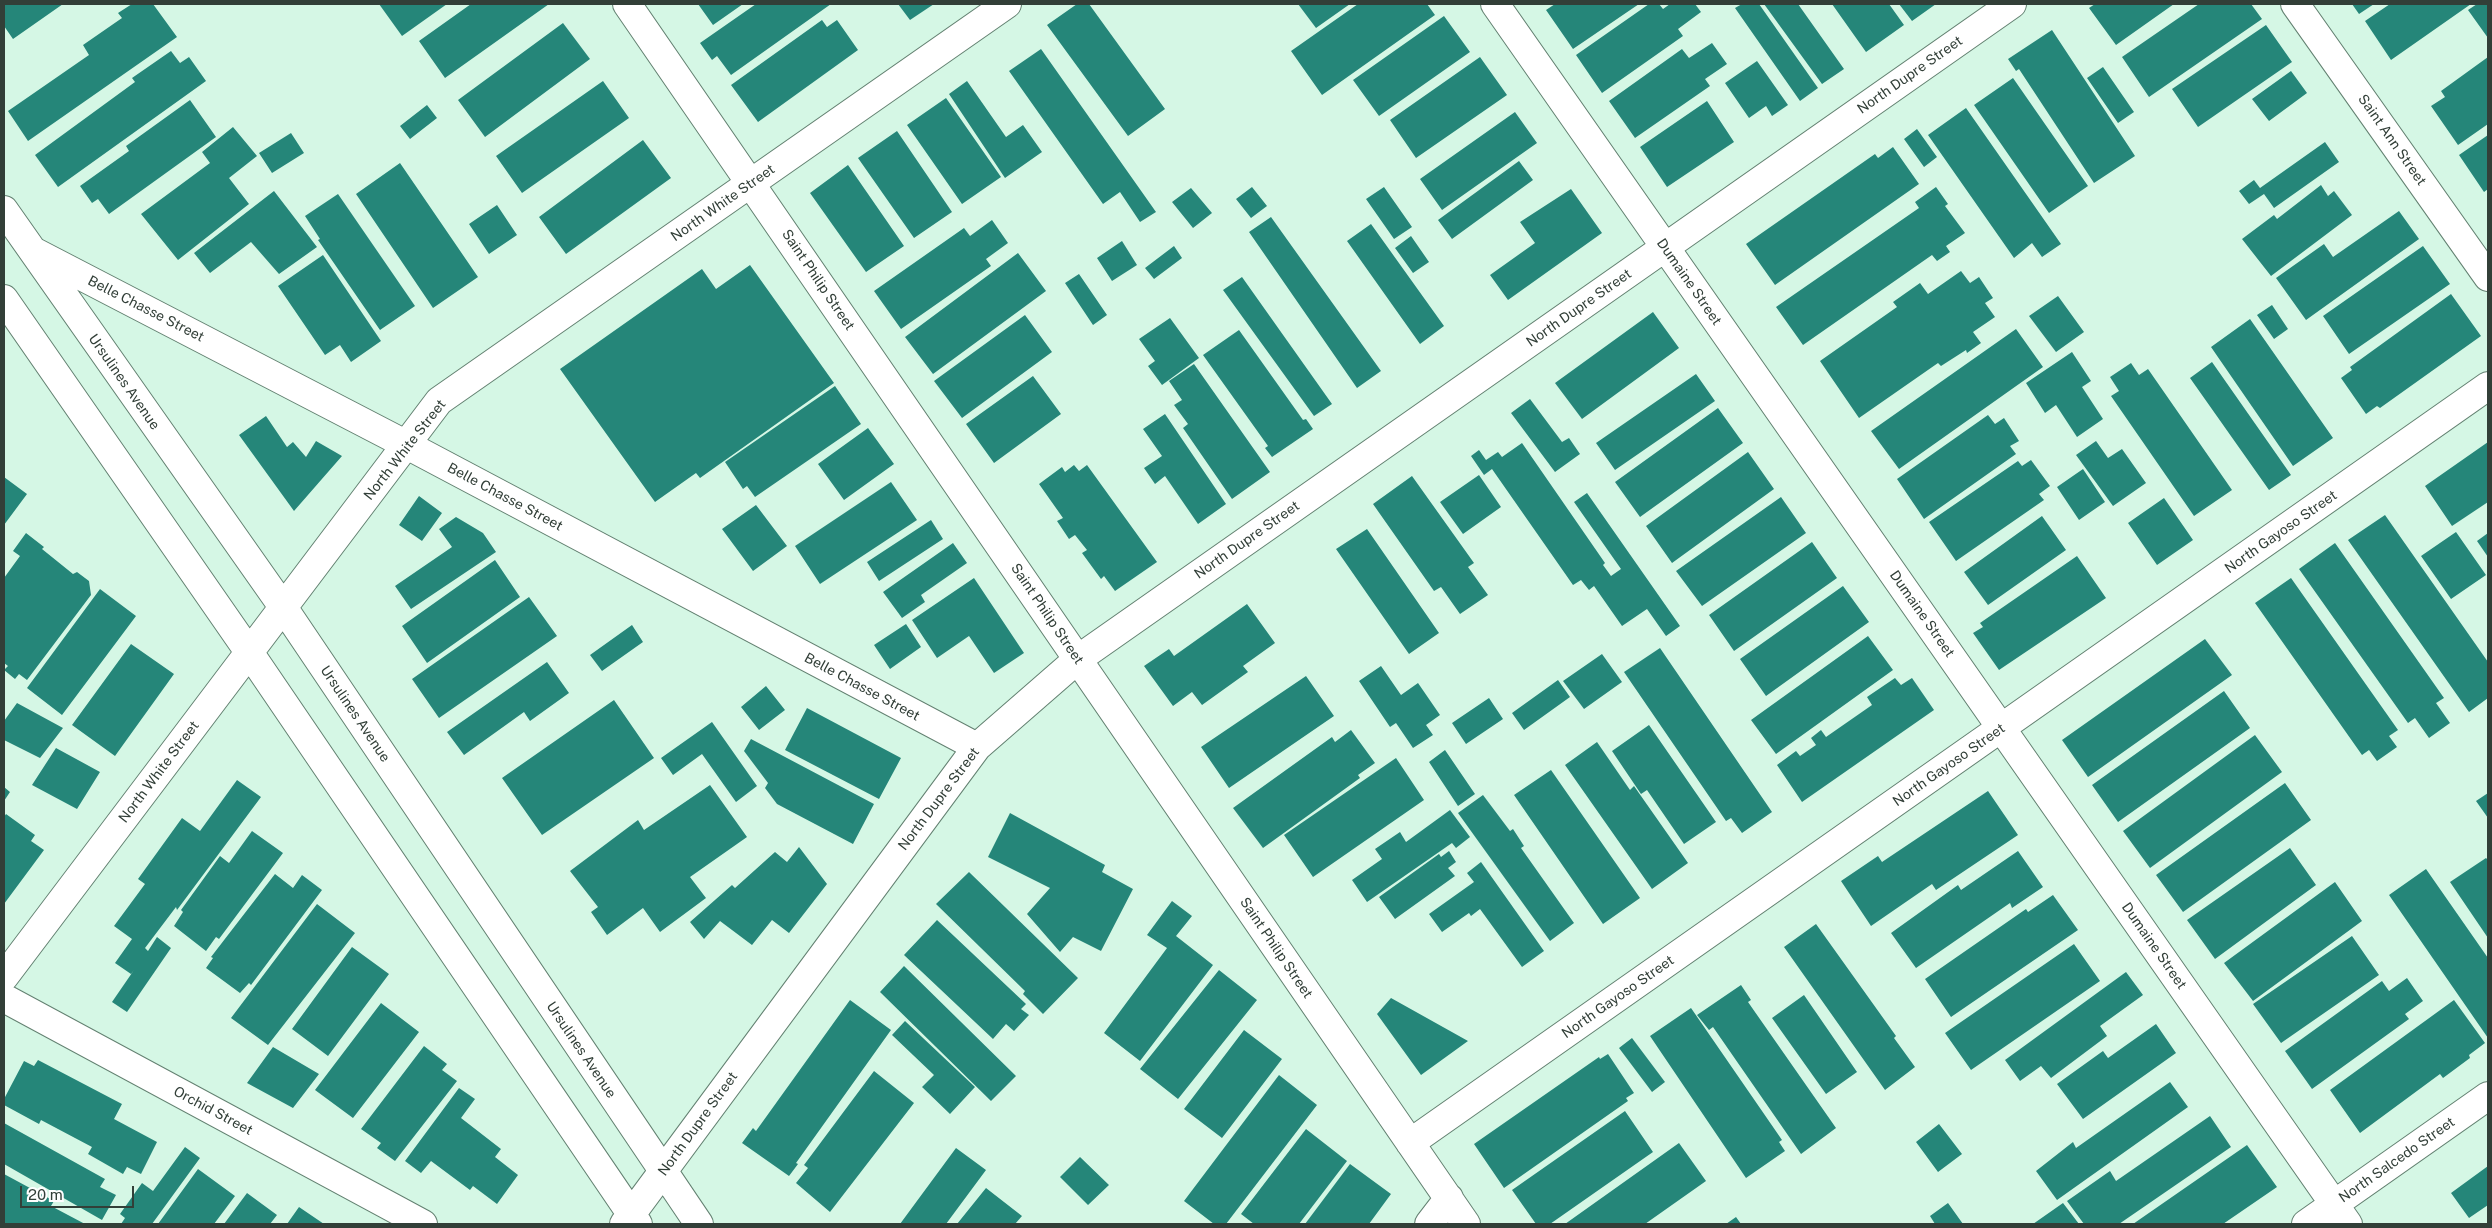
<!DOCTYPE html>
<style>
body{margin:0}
#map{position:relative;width:2492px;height:1228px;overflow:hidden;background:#d5f7e5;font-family:"Public Sans",sans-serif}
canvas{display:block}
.frame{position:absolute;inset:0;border:5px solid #323f38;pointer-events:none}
.scale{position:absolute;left:20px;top:1186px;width:114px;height:22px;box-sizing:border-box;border:2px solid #323f38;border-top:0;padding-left:6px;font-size:15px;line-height:18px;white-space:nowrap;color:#323f38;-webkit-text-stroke:4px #fff;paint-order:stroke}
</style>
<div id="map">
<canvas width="2492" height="1228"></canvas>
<div class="frame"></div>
<div class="scale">20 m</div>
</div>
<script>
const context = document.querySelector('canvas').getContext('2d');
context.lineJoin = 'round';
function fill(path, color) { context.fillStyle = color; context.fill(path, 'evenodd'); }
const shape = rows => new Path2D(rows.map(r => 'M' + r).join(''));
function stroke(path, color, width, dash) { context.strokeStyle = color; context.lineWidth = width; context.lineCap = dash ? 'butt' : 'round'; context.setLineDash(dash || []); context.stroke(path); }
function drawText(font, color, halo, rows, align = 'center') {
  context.font = font + ' "Public Sans",sans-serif'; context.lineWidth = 5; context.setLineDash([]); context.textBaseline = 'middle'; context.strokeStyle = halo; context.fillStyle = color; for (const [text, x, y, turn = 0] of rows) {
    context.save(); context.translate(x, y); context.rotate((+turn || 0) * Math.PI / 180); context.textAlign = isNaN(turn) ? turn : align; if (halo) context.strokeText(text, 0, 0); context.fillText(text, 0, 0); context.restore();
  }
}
const building = shape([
 [4,4,63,4,13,39,4,26],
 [132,4,153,4,177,37,28,141,8,111,89,55,83,45,122,18,118,13],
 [379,4,447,4,402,36],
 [471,4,549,4,445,78,419,41],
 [698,4,743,4,713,25],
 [756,4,831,4,731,75,717,56,712,60,700,43],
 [898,4,934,4,910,20],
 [1077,4,1089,4,1165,109,1128,136,1047,25],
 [1298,4,1350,4,1316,28],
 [1358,4,1427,4,1435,15,1322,95,1291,51],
 [1555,4,1639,4,1573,49,1546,10],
 [1649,4,1659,4,1663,9,1670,4,1695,4,1701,12,1678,29,1683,36,1602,93,1576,55],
 [1742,4,1759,4,1818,88,1800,101,1735,8],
 [1764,4,1798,4,1844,69,1822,84],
 [1832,4,1889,4,1904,25,1866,52],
 [1899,4,1936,4,1912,21],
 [2095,4,2174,4,2116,45,2089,8],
 [2199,4,2251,4,2262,19,2149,97,2122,57],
 [2352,4,2374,4,2359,14],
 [2390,4,2471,4,2391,60,2365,21],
 [2477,4,2488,4,2488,38,2468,10],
 [1444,16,1470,52,1379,116,1353,80],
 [822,20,827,27,837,20,858,50,758,122,731,85],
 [563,23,590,59,485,137,458,100],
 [2266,25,2292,62,2198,127,2172,89],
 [2052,30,2135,156,2094,183,2019,69,2016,71,2008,59],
 [1712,43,1727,64,1705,79,1710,86,1635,138,1609,101,1682,49,1689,58],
 [1041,49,1156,212,1140,222,1120,192,1103,204,1009,71],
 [171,51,180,63,189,57,206,81,58,187,35,155,135,82,132,78],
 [1480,57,1507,95,1416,158,1390,120],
 [2488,57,2488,124,2458,145,2431,106,2445,97,2441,91],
 [1757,61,1788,105,1772,116,1766,106,1749,118,1725,83],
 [2103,67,2134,112,2118,123,2087,78],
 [2291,71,2307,93,2269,121,2252,99],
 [2013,78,2088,186,2049,213,1974,105],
 [603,81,629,118,522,193,496,156],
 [967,81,1006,137,1023,125,1042,152,1005,178,949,94],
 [946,98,1001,177,962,204,907,125],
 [190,100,216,137,109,214,98,199,92,203,80,186,129,151,126,146],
 [1707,101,1734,142,1667,187,1640,147],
 [427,105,437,118,410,139,400,126],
 [1966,108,2061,244,2042,257,2032,243,2014,258,1928,135],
 [1515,112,1537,143,1442,210,1420,179],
 [233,127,257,156,229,178,249,204,178,260,141,214,210,163,202,152],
 [1917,129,1937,157,1924,167,1904,139],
 [897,131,952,212,914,238,858,158],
 [291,133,304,153,272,173,259,153],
 [2488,135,2488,189,2484,192,2459,155],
 [643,140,671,178,566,254,539,217],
 [2325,142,2339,162,2274,208,2264,194,2249,204,2239,191,2254,180,2260,188],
 [1893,147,1919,184,1775,285,1746,244,1875,154,1878,158],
 [1519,161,1533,180,1452,239,1438,220],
 [400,163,478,277,433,308,356,194],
 [848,165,904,246,866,272,810,193],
 [2321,185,2328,196,2334,191,2352,215,2271,276,2242,239,2274,215,2277,219],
 [1252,187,1267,206,1251,218,1236,199],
 [1384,187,1412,227,1394,239,1366,199],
 [1936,187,1948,204,1945,206,1965,233,1946,246,1950,252,1937,261,1932,255,1803,345,1776,307,1919,208,1915,202],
 [1191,188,1212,213,1193,228,1172,202],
 [1571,189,1602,233,1508,300,1490,275,1535,243,1520,222],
 [274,191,317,247,279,274,251,242,210,273,194,253],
 [338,194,415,306,380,330,318,240,320,239,305,216],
 [497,205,517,235,489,254,469,224],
 [2399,211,2419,239,2306,320,2276,278,2324,244,2333,257],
 [1271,217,1381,371,1357,388,1249,232],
 [992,220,1008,243,986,259,991,266,901,329,874,291,964,228,970,236],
 [1371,224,1444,326,1420,344,1347,241],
 [1411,236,1429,262,1413,273,1395,248],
 [1122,241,1137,265,1112,281,1097,258],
 [1174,246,1182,258,1154,279,1145,268],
 [2423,246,2450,284,2349,354,2323,316],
 [1018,253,1046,291,933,374,905,337],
 [323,255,381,341,351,362,340,345,325,355,278,286],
 [750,265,834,383,700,478,696,473,655,502,560,369,702,269,716,289],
 [1961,271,1970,283,1979,277,1993,298,1985,303,1995,317,1973,332,1981,343,1967,353,1966,350,1941,366,1938,363,1859,418,1820,361,1897,307,1893,302,1920,283,1928,294],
 [1079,274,1107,315,1093,325,1065,283],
 [1242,277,1332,404,1314,416,1223,290],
 [2451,294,2481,336,2380,408,2377,406,2366,414,2341,378,2352,370,2350,367],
 [2058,296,2084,332,2056,352,2029,316],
 [2272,305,2288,329,2274,339,2257,315],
 [1653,312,1679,348,1582,419,1555,383],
 [1025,315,1052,352,962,418,934,381],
 [1170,318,1199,358,1162,385,1148,366,1155,361,1139,339],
 [2250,319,2333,438,2293,466,2211,347],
 [2016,329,2043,367,1899,469,1871,431],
 [1239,330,1303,420,1306,419,1313,429,1272,457,1265,448,1268,446,1203,355],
 [2072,352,2091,381,2082,387,2103,419,2077,437,2056,405,2045,413,2026,383],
 [2212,362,2291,475,2269,490,2190,378],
 [2131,363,2139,375,2148,369,2232,490,2194,516,2111,396,2119,391,2110,377],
 [1194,364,1270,472,1232,499,1183,428,1188,424,1174,405,1182,400,1169,381],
 [1696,374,1715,401,1615,470,1596,443],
 [1033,376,1061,414,994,463,966,424],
 [835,386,861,424,755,497,747,486,743,489,725,462],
 [1530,399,1562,442,1569,438,1580,454,1555,472,1511,413],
 [1718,408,1743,443,1640,517,1615,482],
 [1165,414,1226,504,1198,524,1165,476,1155,484,1144,468,1162,456,1143,429],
 [1988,415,1995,424,2004,418,2019,441,2010,446,2016,454,1924,519,1897,479],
 [266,416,287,447,293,442,306,457,316,441,342,456,294,511,239,435],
 [868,428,894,464,844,500,818,464],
 [2096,441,2108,458,2122,449,2146,483,2113,506,2076,455],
 [2488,442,2488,502,2452,526,2425,486],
 [1522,443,1605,563,1603,565,1611,576,1621,569,1574,502,1587,493,1680,626,1666,636,1647,609,1622,626,1594,586,1589,590,1581,580,1573,585,1492,469,1484,475,1471,456,1479,450,1486,460,1498,452,1502,457],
 [1748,452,1774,489,1672,563,1646,526],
 [2031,460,2050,486,2039,494,2044,500,1956,561,1929,522,2018,461,2022,466],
 [1074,465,1079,471,1087,465,1157,562,1115,591,1104,576,1101,579,1082,553,1087,550,1075,535,1069,539,1057,521,1063,518,1039,484,1062,467,1065,472],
 [2083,469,2105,502,2079,520,2057,487],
 [1479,475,1501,507,1463,534,1440,502],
 [1412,476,1474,563,1468,567,1488,595,1460,614,1441,587,1434,591,1373,504],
 [4,477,27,494,4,525],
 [891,482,917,520,820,584,795,546],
 [419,496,442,513,422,541,399,525],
 [1781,497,1806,533,1702,606,1676,571],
 [2164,498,2193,540,2157,565,2128,523],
 [756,505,787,546,753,571,722,529],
 [2385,515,2488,662,2488,698,2469,712,2348,540],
 [2042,516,2066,550,1988,605,1964,572],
 [456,517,483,533,496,552,411,609,395,586,452,547,439,529],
 [931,520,943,539,879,581,867,562],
 [1367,529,1439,633,1409,654,1336,549],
 [2456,532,2486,575,2451,599,2421,556],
 [26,533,44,547,42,549,73,574,77,572,89,581,91,595,27,680,19,674,15,679,4,670,8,666,4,663,4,578,20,556,13,551],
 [2488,533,2488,557,2477,541],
 [1812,542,1837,578,1734,651,1709,615],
 [953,543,967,563,921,595,925,602,902,618,883,592],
 [2335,543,2444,698,2436,703,2450,723,2429,738,2415,718,2408,723,2299,569],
 [2077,556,2106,598,1999,670,1973,633,1983,627,1980,623],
 [495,560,520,597,427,663,402,626],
 [974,578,1024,653,994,673,969,636,937,658,912,620],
 [2291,578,2398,730,2389,736,2397,747,2377,761,2369,750,2362,755,2255,603],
 [1843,586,1869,622,1766,696,1740,659],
 [100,589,136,616,62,715,27,688],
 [529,597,557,636,439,718,412,679],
 [1247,604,1275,643,1243,666,1248,672,1202,705,1192,692,1173,706,1144,666,1169,649,1174,656],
 [906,624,921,647,890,669,874,645],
 [632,625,643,642,602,671,590,655],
 [1868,636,1893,670,1776,754,1751,720],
 [2205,639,2232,675,2088,777,2062,740],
 [131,644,174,674,115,756,72,725],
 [1660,648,1772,812,1742,833,1731,818,1726,821,1624,672],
 [1602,654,1622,682,1584,709,1563,681],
 [547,662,569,693,530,721,524,712,464,755,447,732],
 [1381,666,1401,695,1418,683,1440,715,1426,725,1433,735,1413,748,1396,723,1390,727,1359,681],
 [1306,676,1334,716,1229,788,1201,747],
 [1895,678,1901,685,1912,678,1934,710,1802,802,1777,765,1796,751,1800,756,1816,745,1811,738,1821,730,1826,737,1872,705,1867,697],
 [1558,680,1570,697,1524,730,1512,713],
 [766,686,785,710,759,730,741,707],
 [2224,691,2250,728,2118,822,2092,785],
 [1489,698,1503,719,1466,744,1452,723],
 [614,700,654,758,542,835,502,778],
 [17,703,63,728,40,758,4,740,4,721],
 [807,708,901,758,879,799,785,750],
 [712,722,757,786,736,802,702,754,673,775,661,758],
 [1649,725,1716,822,1684,844,1647,790,1641,794,1612,751],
 [1351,730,1375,763,1358,775,1360,778,1263,848,1233,808,1332,737,1335,742],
 [2255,735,2282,772,2150,868,2123,831],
 [751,739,874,804,853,844,777,804,765,788,768,783,744,751],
 [1597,742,1630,790,1634,786,1688,863,1652,889,1565,765],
 [56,748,100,772,77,809,32,785],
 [1445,750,1475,794,1458,806,1429,762],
 [1396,758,1424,800,1313,877,1284,835],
 [1551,770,1640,898,1603,924,1514,795],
 [237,780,261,797,177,910,176,907,145,948,148,951,157,937,171,948,127,1012,112,1002,134,970,131,974,115,963,132,939,114,926,145,884,138,879,182,818,200,831],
 [2285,783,2311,820,2183,912,2156,875],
 [710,785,747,837,690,877,706,898,660,932,643,908,607,935,591,912,598,907,570,871,638,820,644,830],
 [4,787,10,792,4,801],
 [1988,791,2018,835,1936,890,1932,884,1871,926,1841,881,1878,856,1882,862],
 [2488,793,2488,818,2476,801],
 [1483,795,1510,831,1513,829,1524,846,1521,848,1574,923,1550,941,1458,813],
 [1450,810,1470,837,1456,848,1452,843,1367,902,1352,880,1382,859,1375,849,1400,832,1406,842],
 [1010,813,1105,865,1102,872,1133,889,1101,951,1073,937,1060,952,1027,914,1050,888,988,857],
 [6,814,35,835,31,841,44,850,4,904,4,817],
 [252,831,283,853,219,939,216,937,206,951,174,926,183,912,181,910,220,856,229,863],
 [799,847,827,884,789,933,772,920,752,945,720,921,704,939,690,922,732,885,735,888,775,852,787,862],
 [2290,848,2316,885,2215,959,2187,920],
 [1449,851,1456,862,1448,868,1455,876,1395,919,1379,897,1439,854,1441,857],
 [2018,851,2043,887,2012,908,2010,903,1916,968,1891,933,1958,885,1961,890],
 [2486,858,2488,860,2488,938,2450,882],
 [1481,862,1544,951,1522,967,1480,909,1471,916,1469,913,1442,932,1429,914,1474,882,1467,873],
 [2426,869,2488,958,2488,1038,2389,895],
 [969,872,1078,978,1043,1014,1023,994,1025,991,936,904],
 [275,874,293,888,302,875,322,890,251,985,249,983,240,993,206,968,213,958,211,957],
 [2335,882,2362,921,2253,1001,2224,963],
 [2053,895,2078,930,1951,1017,1925,979,2026,909,2028,912],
 [1172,901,1192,916,1176,936,1213,965,1140,1061,1104,1033,1167,948,1147,935],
 [317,904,355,933,268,1045,231,1018],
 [937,920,1026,1004,1021,1009,1029,1015,1014,1031,1006,1024,993,1039,904,955],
 [1816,924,1896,1036,1894,1038,1915,1067,1885,1090,1784,947],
 [2352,936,2379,975,2281,1043,2253,1004],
 [2074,944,2100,981,1971,1070,1945,1033],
 [352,947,389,974,328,1056,292,1029],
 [904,966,1016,1076,991,1101,880,992],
 [1219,970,1257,1000,1178,1099,1140,1069],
 [2126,972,2143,995,2100,1026,2107,1036,2051,1078,2041,1066,2020,1081,2005,1060],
 [2407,978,2423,1001,2405,1014,2409,1019,2312,1089,2285,1051,2382,981,2389,991],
 [1741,985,1751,1000,1748,1002,1836,1128,1801,1154,1713,1027,1709,1030,1697,1015],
 [1804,995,1857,1072,1826,1094,1772,1018],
 [1391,998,1468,1041,1421,1075,1377,1014],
 [850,1000,891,1030,796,1163,798,1164,789,1176,742,1143,753,1128,756,1131],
 [2454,1000,2485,1043,2469,1055,2470,1058,2443,1078,2440,1074,2360,1133,2330,1090],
 [381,1003,419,1032,353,1118,315,1090],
 [1691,1008,1782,1140,1779,1142,1785,1151,1746,1178,1650,1036],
 [905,1021,975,1087,950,1114,922,1087,934,1075,892,1035],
 [2156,1024,2176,1053,2083,1119,2057,1084,2103,1051,2108,1058],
 [1244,1030,1282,1059,1222,1138,1184,1109],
 [1632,1038,1665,1082,1652,1092,1619,1048],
 [424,1046,447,1064,442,1070,457,1081,395,1161,377,1148,381,1143,361,1129],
 [273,1047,319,1074,293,1108,247,1083],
 [1608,1054,1634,1093,1626,1098,1628,1101,1504,1188,1474,1144,1599,1057,1600,1059],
 [38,1060,122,1104,114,1119,157,1142,141,1174,127,1167,123,1174,88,1154,92,1147,41,1120,39,1124,4,1105,4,1099,24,1061,34,1066],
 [874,1071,914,1103,830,1212,796,1183,808,1168,804,1165],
 [1279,1075,1317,1105,1226,1224,1214,1224,1184,1201],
 [2170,1082,2188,1107,2057,1200,2036,1171,2073,1142,2076,1148],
 [459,1088,475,1099,461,1118,501,1149,495,1157,518,1175,497,1204,473,1186,470,1190,431,1161,421,1173,405,1161],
 [1625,1111,1653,1152,1550,1224,1536,1224,1512,1190],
 [2210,1116,2231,1147,2119,1224,2084,1224,2067,1201,2110,1171,2116,1181],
 [4,1123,105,1179,100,1187,116,1195,102,1220,4,1164],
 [1939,1124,1962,1154,1938,1172,1916,1142],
 [1306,1129,1347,1161,1299,1224,1254,1224,1241,1214],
 [1679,1143,1706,1181,1645,1224,1565,1224],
 [2247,1145,2277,1187,2223,1224,2133,1224],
 [185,1147,200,1158,152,1224,121,1224,125,1218,120,1214,142,1183,153,1191],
 [956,1148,986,1170,946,1224,900,1224],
 [1080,1157,1109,1185,1088,1205,1060,1177],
 [1350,1164,1391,1194,1369,1224,1305,1224],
 [2488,1166,2488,1205,2469,1218,2451,1193],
 [198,1169,235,1196,214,1224,158,1224],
 [4,1174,54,1201,51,1206,85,1224,4,1224],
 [986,1188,1022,1216,1015,1224,957,1224],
 [247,1193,277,1215,270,1224,224,1224],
 [1948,1203,1963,1224,1935,1224,1930,1216],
 [2063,1203,2079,1224,2033,1224],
 [299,1207,324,1224,287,1224],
 [1736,1217,1741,1224,1726,1224]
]);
const street = shape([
 [627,4,1466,1224],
 [1495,4,2348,1224],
 [2295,4,2488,277],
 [4,210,283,607,699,1224],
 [35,252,407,445,977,747],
 [4,299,249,652,638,1224],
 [4,977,439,401,1007,4],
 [4,998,423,1224],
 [1410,1143,2488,386],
 [624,1224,977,747,1078,659,2012,4],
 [1429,1224,1449,1198],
 [2306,1224,2488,1096]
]);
const streetNames = [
 ["North Dupre Street",1910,75,-35],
 ["Saint Ann Street",2392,140,55],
 ["North White Street",723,203,-35],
 ["Saint Philip Street",818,280,56],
 ["Dumaine Street",1689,282,55],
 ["North Dupre Street",1579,308,-35],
 ["Belle Chasse Street",146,309,27],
 ["Ursulines Avenue",124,382,55],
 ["North White Street",405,450,-52],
 ["Belle Chasse Street",505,497,28],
 ["North Gayoso Street",2281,532,-35],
 ["North Dupre Street",1247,540,-35],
 ["Saint Philip Street",1047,614,56],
 ["Dumaine Street",1922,614,55],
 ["Belle Chasse Street",862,687,28],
 ["Ursulines Avenue",355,714,56],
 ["North Gayoso Street",1949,765,-35],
 ["North White Street",159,772,-53],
 ["North Dupre Street",939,799,-53],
 ["Dumaine Street",2154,946,55],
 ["Saint Philip Street",1276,948,56],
 ["North Gayoso Street",1618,997,-35],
 ["Ursulines Avenue",581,1050,56],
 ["Orchid Street",213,1111,28],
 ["North Dupre Street",698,1124,-54],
 ["North Salcedo Street",2397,1160,-35]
];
fill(building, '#258679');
stroke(street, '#638171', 30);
stroke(street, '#fff', 28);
drawText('14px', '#323f38', '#fff', streetNames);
</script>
